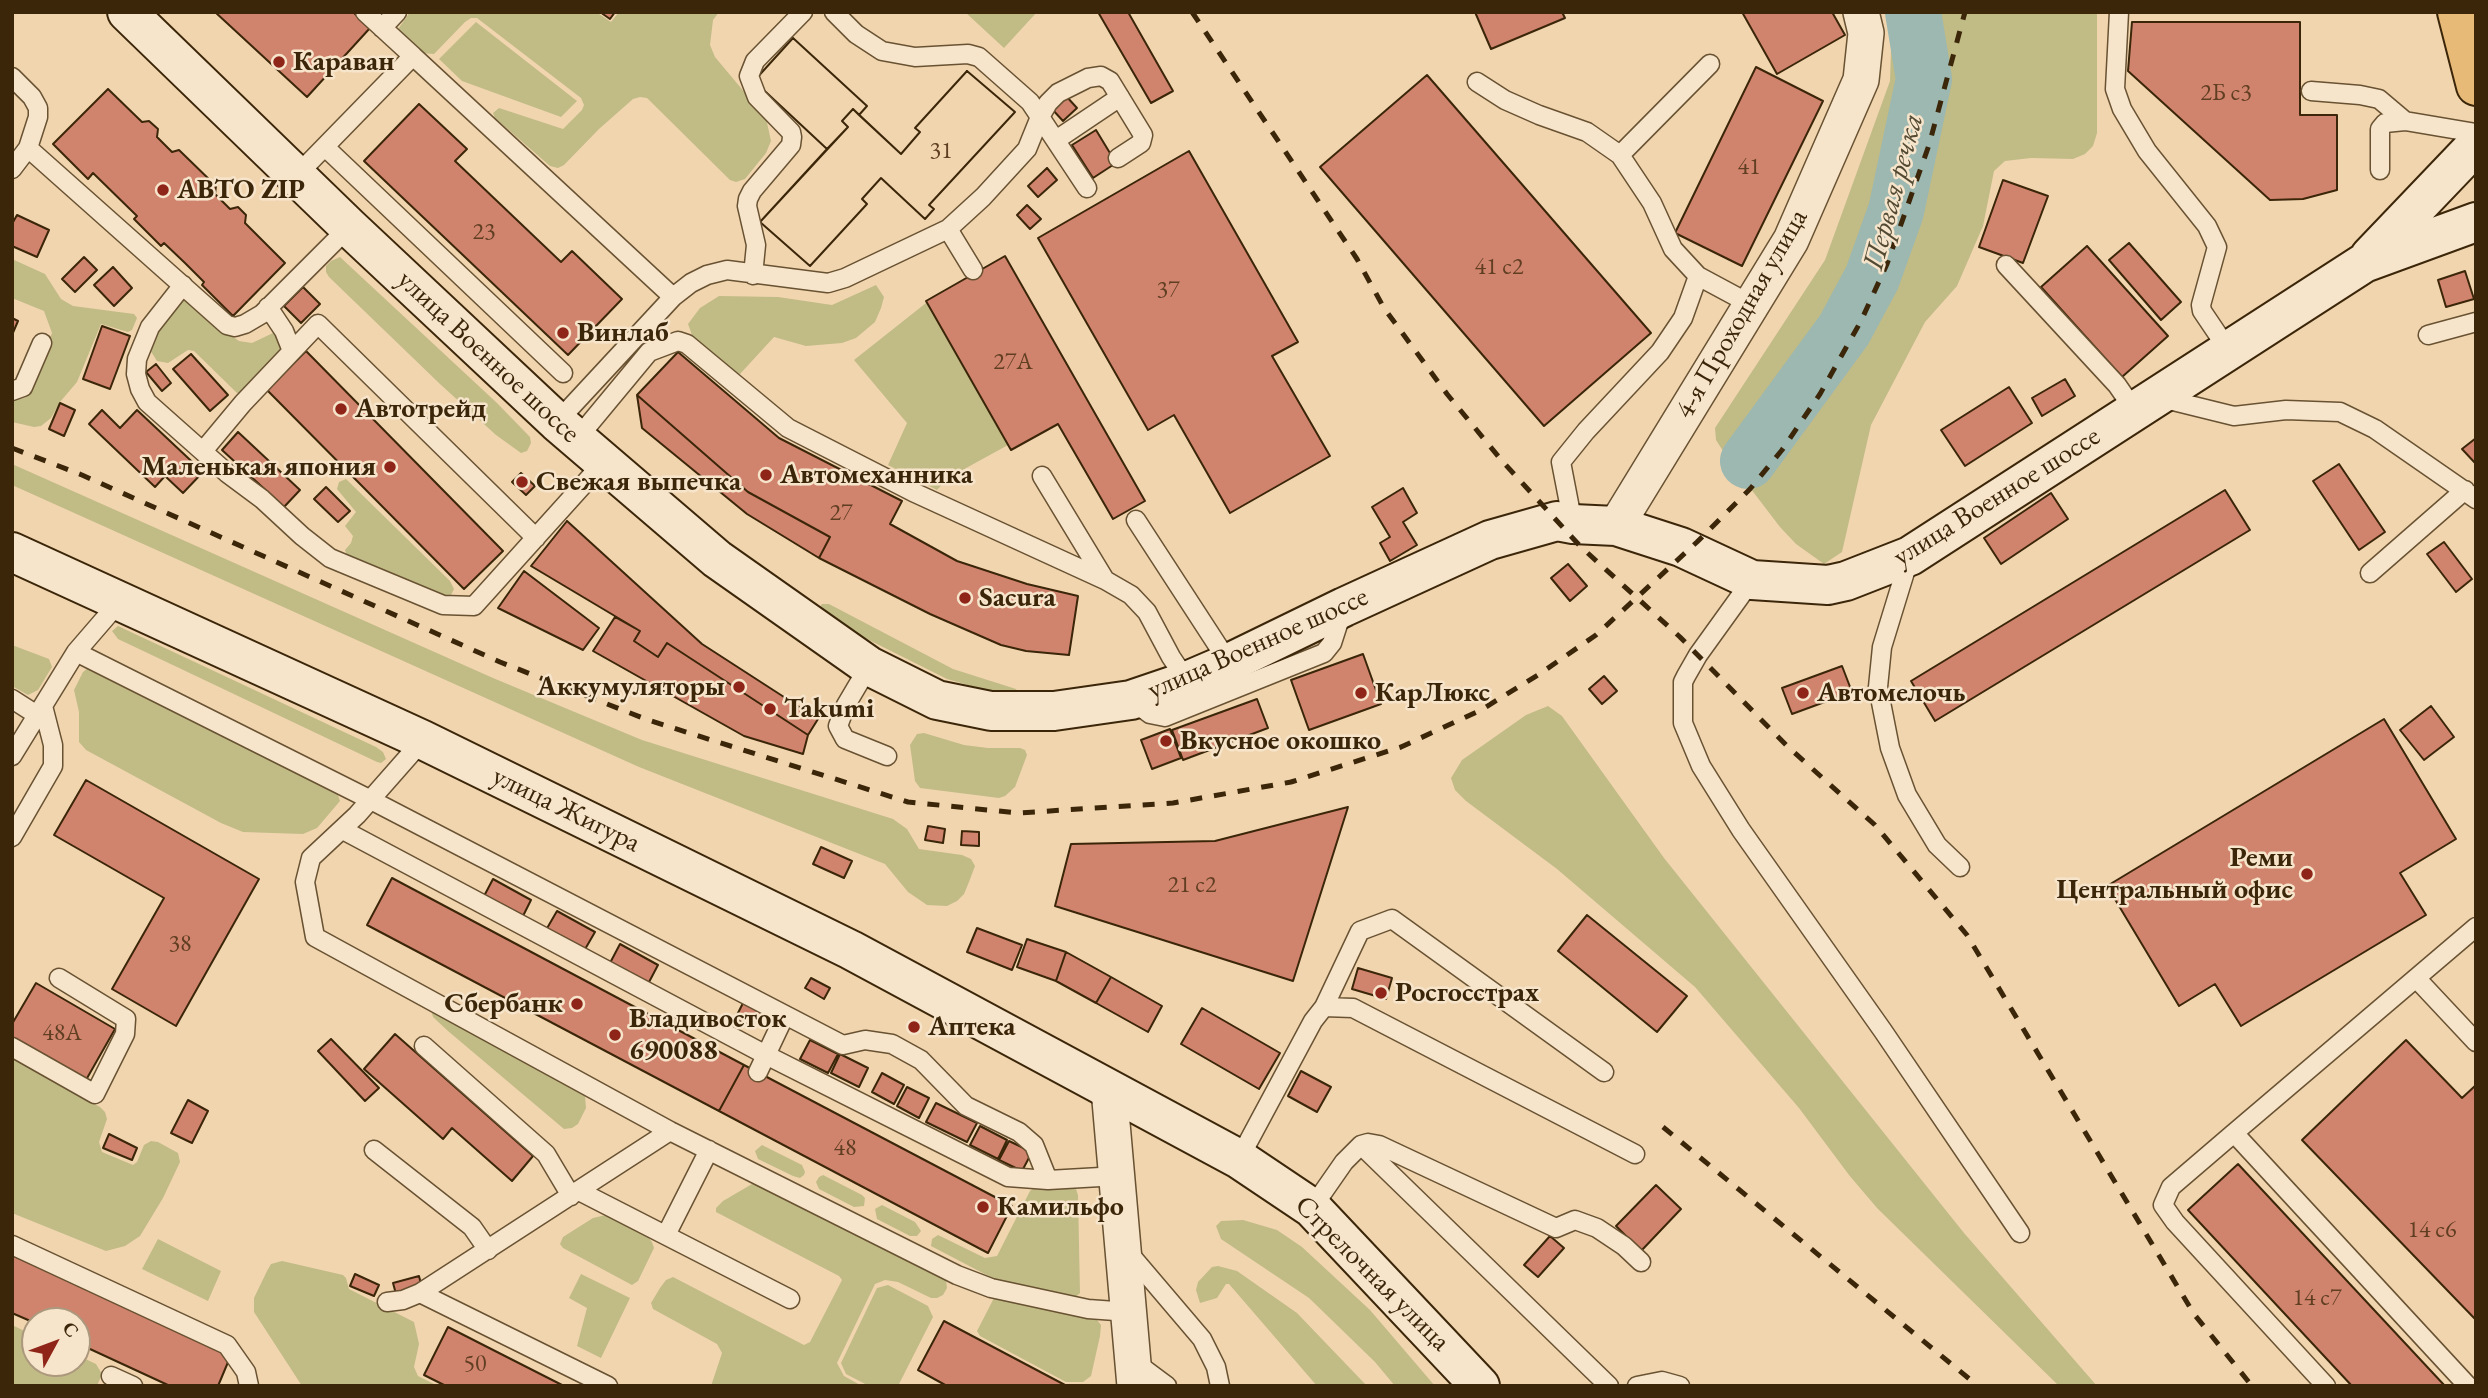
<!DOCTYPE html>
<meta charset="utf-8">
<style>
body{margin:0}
#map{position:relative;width:2488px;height:1398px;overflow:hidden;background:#f1d5af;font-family:"EB Garamond",serif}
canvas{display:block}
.frame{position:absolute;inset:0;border:14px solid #3b2609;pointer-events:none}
.north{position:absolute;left:21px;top:1307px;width:70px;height:70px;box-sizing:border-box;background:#f6e4cb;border:2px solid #ab987d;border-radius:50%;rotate:49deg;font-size:19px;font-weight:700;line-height:28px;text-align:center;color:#3b2609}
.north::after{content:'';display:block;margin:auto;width:24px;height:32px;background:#8f2418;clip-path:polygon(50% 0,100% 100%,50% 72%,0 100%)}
</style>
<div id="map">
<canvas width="2488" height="1398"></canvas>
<div class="frame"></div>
<div class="north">С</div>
</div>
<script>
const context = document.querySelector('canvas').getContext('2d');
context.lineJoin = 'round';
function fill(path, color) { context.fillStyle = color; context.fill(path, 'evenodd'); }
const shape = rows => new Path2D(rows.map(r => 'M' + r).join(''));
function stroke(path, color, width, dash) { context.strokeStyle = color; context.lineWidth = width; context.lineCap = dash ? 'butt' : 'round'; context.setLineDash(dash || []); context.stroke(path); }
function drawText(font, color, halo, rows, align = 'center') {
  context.font = font + ' "EB Garamond",serif'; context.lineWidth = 5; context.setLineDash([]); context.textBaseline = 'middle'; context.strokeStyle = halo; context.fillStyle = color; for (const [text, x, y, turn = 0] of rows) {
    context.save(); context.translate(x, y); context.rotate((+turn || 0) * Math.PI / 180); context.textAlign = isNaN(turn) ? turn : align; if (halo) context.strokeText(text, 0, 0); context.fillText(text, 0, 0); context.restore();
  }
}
const green = shape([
 [410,12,596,12,611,22,619,12,719,12,713,20,710,45,715,57,766,118,771,141,766,153,745,179,736,182,730,180,647,98,640,97,633,99,599,129,564,165,558,168,550,166,495,118,493,113,499,108,563,129,582,110,584,105,581,98,477,18,471,18,465,22,434,54,421,53,399,34,398,29],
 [965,12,1037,12,1004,48],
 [1889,12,2097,12,2097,133,2093,146,2085,154,2073,159,2031,158,2005,161,1994,171,1983,226,1957,286,1925,322,1871,425,1842,552,1824,564,1796,544,1780,527,1728,459,1716,440,1715,428,1825,260,1890,81,1892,19],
 [476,22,577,101,561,117,462,81,439,59],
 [340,257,497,403,530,437,531,443,527,451,521,453,496,435,440,384,329,277,326,272,326,266,331,261],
 [12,259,45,274,61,299,73,306,134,314,137,318,132,330,128,332,101,324,77,382,60,402,51,418,41,426,34,427,12,422,12,400,24,398,31,391,52,333,44,311,12,298],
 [876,285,884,297,881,308,875,322,856,338,842,343,806,346,774,337,740,374,733,372,692,335,688,324,700,308,719,296,778,297,832,305],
 [184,300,193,302,215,324,239,341,252,343,273,333,277,333,282,347,280,353,242,392,237,393,194,351,188,350,168,363,157,361,150,350,150,340,177,302],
 [926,303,1008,445,948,478,937,490,888,465,907,423,854,360],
 [12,464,493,678,642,740,893,819,907,829,919,849,962,855,971,859,975,866,969,882,964,894,957,901,947,906,927,905,908,892,885,864,639,767,12,485],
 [346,479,450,581,454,589,450,597,445,598,347,556,345,550,351,543,353,536,345,526,356,512,337,489,339,482],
 [822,604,829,604,953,669,1016,689,1019,694,996,693,947,679,851,631,824,613,820,607],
 [118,626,376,747,383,752,386,759,381,763,377,762,118,639,112,631],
 [12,645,49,659,52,667,38,690,28,695,12,686],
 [88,668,94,669,338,795,340,801,317,828,303,834,243,832,221,823,86,750,79,742,79,712,74,690,83,672],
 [1548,706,1562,716,1664,858,1964,1233,2097,1386,2059,1386,1877,1208,1849,1175,1799,1108,1695,987,1557,869,1466,801,1455,790,1451,778,1462,760,1526,715],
 [924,733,964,745,988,748,1020,748,1025,750,1027,755,1015,787,1005,796,999,798,920,788,915,781,910,745,917,734],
 [431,1010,579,1089,585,1096,586,1108,578,1124,572,1128,564,1129,448,1031,433,1017],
 [12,1058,100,1107,105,1112,107,1119,99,1142,102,1152,133,1165,137,1162,144,1145,151,1141,158,1142,178,1153,180,1162,163,1198,140,1236,125,1246,106,1251,12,1213],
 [762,1145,802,1165,805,1172,804,1175,800,1178,793,1176,758,1159,755,1151],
 [823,1175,862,1195,865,1198,864,1206,854,1207,819,1189,816,1182,819,1177],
 [752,1184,765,1186,939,1274,946,1280,947,1288,943,1295,937,1298,931,1298,898,1282,885,1280,875,1284,837,1363,844,1376,862,1386,711,1386,722,1353,717,1344,653,1309,651,1303,660,1288,666,1280,673,1277,804,1345,810,1342,842,1280,839,1276,716,1212,716,1208,723,1201],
 [1035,1187,1076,1189,1078,1195,1080,1293,1076,1297,998,1281,931,1246,932,1239,938,1235,985,1258,997,1256,1030,1191],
 [882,1205,915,1222,921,1231,917,1236,910,1236,877,1219,875,1209],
 [606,1215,648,1237,652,1242,654,1248,638,1281,632,1285,563,1248,560,1244,563,1237,593,1218],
 [1243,1220,1277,1230,1302,1247,1370,1310,1435,1386,1395,1386,1375,1362,1309,1298,1221,1239,1216,1226,1221,1221],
 [158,1239,221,1271,208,1301,142,1269],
 [282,1261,343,1275,346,1278,349,1289,414,1322,419,1344,414,1367,418,1376,438,1386,302,1386,254,1312,254,1298,267,1271,271,1264],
 [1218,1266,1237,1271,1297,1313,1367,1386,1317,1386,1229,1284,1226,1284,1217,1298,1200,1303,1196,1290,1198,1282,1212,1267],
 [581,1274,630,1298,601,1358,577,1346,587,1308,569,1298],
 [888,1285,928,1306,933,1317,898,1386,869,1386,846,1374,841,1363,877,1288],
 [1001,1297,1097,1320,1101,1325,1100,1336,1091,1376,1083,1382,1066,1382,980,1336,977,1331,994,1298],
 [12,1325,35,1336,35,1363,77,1363,77,1355,96,1364,102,1374,97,1386,12,1386]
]);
const river = shape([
 [1748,461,1844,330,1872,278,1896,211,1924,79,1913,12]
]);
const building = shape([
 [215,12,353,12,370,28,307,97,215,12],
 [600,12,615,12,610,19,600,12],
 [1098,12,1128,12,1173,91,1151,103,1098,12],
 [1475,12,1562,12,1565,18,1491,49,1475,12],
 [1742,12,1832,12,1845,35,1777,74,1742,12],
 [2132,22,2300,22,2300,115,2337,115,2337,190,2303,199,2270,200,2128,71,2132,22],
 [793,38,867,106,859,115,901,154,920,132,915,128,967,71,1015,112,929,205,934,209,925,219,881,178,862,199,867,204,810,266,760,222,827,149,754,81,793,38],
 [793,38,867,106,859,115,853,109,842,121,848,127,827,149,754,81,793,38],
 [1756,67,1823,101,1742,266,1675,233,1756,67],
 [967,71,1015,112,929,205,934,209,925,219,881,178,862,199,867,204,810,266,760,222,848,127,842,121,853,109,901,154,920,132,915,128,967,71],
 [1427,75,1651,333,1544,426,1320,167,1427,75],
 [108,89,142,122,149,121,158,129,157,137,172,152,179,150,216,186,215,194,230,209,238,207,246,215,245,223,285,263,233,316,202,285,204,282,185,263,164,243,161,246,134,219,137,216,93,173,88,179,53,144,108,89],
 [1066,96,1077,108,1063,121,1052,109,1066,96],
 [419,104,467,149,455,161,561,262,572,251,622,299,568,355,364,161,419,104],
 [1096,130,1116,163,1093,178,1072,145,1096,130],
 [1189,151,1298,342,1272,356,1330,456,1230,513,1174,415,1148,430,1038,238,1189,151],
 [1047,168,1057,180,1038,197,1028,186,1047,168],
 [2003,180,2048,196,2023,263,1979,247,2003,180],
 [1027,205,1041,219,1030,229,1017,215,1027,205],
 [17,215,49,230,37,257,12,246,12,224,17,215],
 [2129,243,2181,302,2161,320,2109,260,2129,243],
 [2087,246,2168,336,2122,377,2041,287,2087,246],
 [1005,256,1145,501,1113,519,1058,424,1011,450,926,301,1005,256],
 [84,257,97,270,75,292,62,279,84,257],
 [113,267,132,288,114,306,94,285,113,267],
 [2465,271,2474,299,2446,307,2438,280,2465,271],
 [303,287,320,304,301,323,284,306,303,287],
 [12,318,18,321,12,335,12,318],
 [102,326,130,336,110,389,83,379,102,326],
 [306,351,503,551,464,589,267,390,306,351],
 [678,352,779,438,902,501,890,524,957,561,1027,584,1078,596,1069,655,1026,651,1001,645,930,614,819,558,830,537,748,492,637,395,678,352],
 [191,354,228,395,210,411,173,369,191,354],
 [156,364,171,383,162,391,146,372,156,364],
 [2065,379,2075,396,2042,416,2032,398,2065,379],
 [2009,387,2032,423,1965,466,1941,430,2009,387],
 [637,395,748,492,830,537,819,558,747,514,642,428,637,395],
 [60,403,75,410,64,436,49,429,60,403],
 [102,410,120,428,137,410,203,472,183,493,165,476,155,487,89,424,102,410],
 [238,432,300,490,284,507,222,450,238,432],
 [2476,438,2476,464,2462,449,2476,438],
 [2339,464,2385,532,2359,550,2313,481,2339,464],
 [521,473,535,486,526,495,512,482,521,473],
 [326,487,350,511,338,522,314,499,326,487],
 [1403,488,1417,513,1403,522,1417,545,1390,561,1380,543,1390,537,1372,507,1403,488],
 [2225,490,2250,530,1935,721,1911,681,2225,490],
 [2051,493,2068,519,2001,564,1984,538,2051,493],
 [567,521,702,644,818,719,808,735,667,643,658,657,634,641,640,631,531,566,567,521],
 [2444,542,2472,579,2456,592,2427,554,2444,542],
 [1568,564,1587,586,1570,601,1551,578,1568,564],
 [524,571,599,628,583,650,498,608,524,571],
 [615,617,640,631,634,641,658,657,667,643,808,735,803,754,744,736,593,651,615,617],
 [1363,654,1381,704,1309,730,1291,680,1363,654],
 [1842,666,1852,692,1792,714,1782,688,1842,666],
 [1604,676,1617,691,1602,704,1589,689,1604,676],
 [1257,699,1268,728,1183,760,1172,730,1257,699],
 [2431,706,2454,737,2424,760,2400,730,2431,706],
 [2384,719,2456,839,2400,873,2426,915,2241,1026,2215,984,2179,1006,2107,886,2384,719],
 [1170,729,1181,758,1152,769,1141,740,1170,729],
 [86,780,259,879,176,1026,112,989,164,898,54,835,86,780],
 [1348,807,1293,981,1055,906,1071,844,1215,841,1348,807],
 [928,826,945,829,943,843,925,840,928,826],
 [962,831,979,832,979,846,961,845,962,831],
 [821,847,852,861,844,878,813,864,821,847],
 [392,878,744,1065,719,1111,367,925,392,878],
 [493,879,531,900,521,920,483,898,493,879],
 [557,911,595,932,584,951,546,930,557,911],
 [1587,915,1687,996,1657,1032,1558,951,1587,915],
 [977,928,1022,945,1012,970,967,952,977,928],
 [1027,939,1066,952,1056,981,1017,967,1027,939],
 [620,944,658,965,648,984,610,963,620,944],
 [1066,952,1111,977,1096,1003,1056,981,1066,952],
 [1358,968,1392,978,1386,999,1352,989,1358,968],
 [1111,977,1162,1006,1148,1032,1096,1003,1111,977],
 [811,978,830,988,824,999,805,988,811,978],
 [36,983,115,1029,86,1080,12,1038,12,1024,36,983],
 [744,1001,771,1015,766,1025,751,1018,747,1025,735,1019,744,1001],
 [1202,1008,1280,1053,1259,1089,1181,1044,1202,1008],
 [395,1034,533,1156,512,1181,452,1128,443,1139,364,1069,395,1034],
 [331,1039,379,1088,365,1101,318,1051,331,1039],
 [810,1040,838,1054,828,1073,800,1059,810,1040],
 [2406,1040,2462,1098,2476,1085,2476,1320,2302,1140,2406,1040],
 [840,1054,868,1068,859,1087,831,1073,840,1054],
 [744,1065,1012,1206,988,1253,719,1111,744,1065],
 [1301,1071,1331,1087,1317,1112,1288,1096,1301,1071],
 [882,1073,904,1085,894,1104,872,1092,882,1073],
 [907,1087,929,1098,919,1118,897,1106,907,1087],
 [188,1100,208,1111,192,1143,171,1133,188,1100],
 [936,1103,977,1123,967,1142,926,1122,936,1103],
 [980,1126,1007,1140,998,1159,970,1145,980,1126],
 [109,1134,137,1148,132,1160,103,1148,109,1134],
 [1009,1141,1032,1152,1022,1171,999,1160,1009,1141],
 [2238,1164,2445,1386,2352,1386,2188,1210,2238,1164],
 [1656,1185,1681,1209,1641,1251,1616,1226,1656,1185],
 [1550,1236,1564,1248,1538,1277,1524,1265,1550,1236],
 [12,1255,231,1355,218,1386,170,1386,77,1343,77,1321,35,1321,35,1323,12,1313,12,1255],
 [355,1274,379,1285,374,1296,350,1286,355,1274],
 [419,1276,422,1288,396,1294,393,1283,419,1276],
 [944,1321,1065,1385,1064,1386,947,1386,918,1370,944,1321],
 [448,1327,501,1354,564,1386,446,1386,424,1375,448,1327]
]);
const lane = shape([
 [365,12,413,56],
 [2119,12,2115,89,2122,109,2147,151,2207,226,2217,247,2201,305,2202,311,2229,351],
 [382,28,397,12],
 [12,77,32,97,38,108,38,117,28,148,12,169],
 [1477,82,1505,100,1539,115,1587,132,1620,155,1652,203,1673,249,1698,276,1752,305],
 [2311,91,2360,95,2379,99,2405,121,2476,133],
 [1056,140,1120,97],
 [325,147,563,373],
 [28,148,227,325,235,327,245,324,262,314,349,227],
 [1620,155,1710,64],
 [2380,170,2380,129,2385,123,2405,121],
 [296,176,413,56,673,297],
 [1087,188,1040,117,1048,103,1058,93,1088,78,1101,76,1110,81,1143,135,1141,143,1118,158],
 [948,229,973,270],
 [2006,265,2117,385,2135,411],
 [753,275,756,245,747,206,748,199,752,191,791,145,792,137,791,132,757,97,749,76,755,61,803,12],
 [183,285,150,327,137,359,136,374,140,389,147,402,165,418,227,473,262,499,302,536,330,558,443,605,474,606,603,463],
 [268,307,284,331,292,351],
 [2428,335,2476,322],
 [12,391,23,387,42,343],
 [2161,398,2234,416,2286,410,2340,412,2375,429,2476,499],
 [557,422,673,297,691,283,707,275,727,270,828,283,845,278,948,229,983,197,1027,149,1040,117,1030,102,979,57,968,54,915,57,882,51,856,34,834,12],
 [576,440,649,352,678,341,687,344,788,428,913,492,1105,580],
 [203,451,243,403,318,324,536,538],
 [1042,476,1105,580,1131,595,1147,612,1171,657,1187,681],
 [1136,520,1229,663],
 [1573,524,1561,462,1586,431,1660,352,1683,318,1698,276],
 [1909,559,1882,647,1878,687,1890,748,1907,795,1937,845,1960,867],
 [2370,573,2465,490],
 [1752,580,1698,655,1686,676,1683,682,1683,723,1701,766,1741,830,1883,1031,2020,1233],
 [76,652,371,800,843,1045,865,1040,892,1044,921,1060,966,1106,1019,1132,1034,1145,1048,1180],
 [869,666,846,705,838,726,845,739,887,756],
 [12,699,37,715],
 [1131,700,1150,714,1165,717,1324,653,1332,643,1342,612],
 [423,740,357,815,311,858,305,882,315,937,670,1131,957,1275,991,1288,1088,1309,1129,1312],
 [12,756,76,652,120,601],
 [343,830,766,1055,1008,1177,1048,1180,1118,1176],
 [12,837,53,766,53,745,43,706],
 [2416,978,2476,1042],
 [1324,1007,1353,1008,1635,1154],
 [424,1046,546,1154,571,1196],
 [12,1047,95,1094,125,1034,126,1019,59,978],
 [758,1072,785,1015],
 [2234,1133,2171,1187,2163,1205,2175,1222,2326,1386],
 [1361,1145,1609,1386],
 [374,1150,472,1227,488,1250],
 [1239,1159,1313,1021,1324,1007,1360,931,1392,919,1604,1072],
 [579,1191,790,1299],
 [1312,1208,1344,1162,1361,1145,1368,1143,1379,1145,1556,1228,1575,1220,1597,1228,1624,1246,1641,1262],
 [666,1235,709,1150],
 [12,1245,227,1345,246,1372,249,1386],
 [1128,1252,1202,1339,1216,1367,1220,1386],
 [420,1293,608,1386],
 [387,1302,403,1300,420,1293,670,1131],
 [1132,1360,1167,1386],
 [111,1376,133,1386],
 [1637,1386,1662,1381,1680,1386],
 [2468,1386,2234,1133,2476,927]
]);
const street = shape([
 [1616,526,1791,240,1861,80,1866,33,1861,12],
 [1109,1089,1135,1386]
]);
const secondary = shape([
 [127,12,349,227,557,422,717,559,869,666,937,700,991,711,1054,711,1131,700,1187,681,1229,663,1344,607,1490,540,1557,521,1573,524,1616,526,1681,547,1752,580,1828,585,1846,581,1910,556,2364,263,2476,222],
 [2370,256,2476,145],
 [12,552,423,740,851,950,1239,1159,1312,1208,1480,1386]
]);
const primary = shape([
 [2457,12,2476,86]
]);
const rail = shape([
 [1192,12,1357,259,1384,308,1447,394,1503,462,1580,546,1680,637,1787,746,1875,825,1967,935,2194,1314,2252,1386],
 [12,448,82,475,500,662,648,720,908,802,1018,813,1173,803,1291,782,1401,747,1481,710,1538,675,1596,635,1697,542,1750,489,1782,450,1820,394,1861,321,1887,264,1929,145,1965,12],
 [1663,1127,1978,1386]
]);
const markers = [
 [279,62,7,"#8f2418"],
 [163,190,7,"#8f2418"],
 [563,333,7,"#8f2418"],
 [341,409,7,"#8f2418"],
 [390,467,7,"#8f2418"],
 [766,475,7,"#8f2418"],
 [522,482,7,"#8f2418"],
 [965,598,7,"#8f2418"],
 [739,687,7,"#8f2418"],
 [1361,693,7,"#8f2418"],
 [1803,693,7,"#8f2418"],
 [770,709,7,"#8f2418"],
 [1166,741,7,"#8f2418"],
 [2307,874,7,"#8f2418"],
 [1381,993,7,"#8f2418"],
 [577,1004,7,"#8f2418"],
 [914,1027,7,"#8f2418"],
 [615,1035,7,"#8f2418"],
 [983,1207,7,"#8f2418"]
];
const numberNames = [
 ["2Б с3",2226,93],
 ["31",941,151],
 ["41",1749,167],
 ["23",484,232],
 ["41 с2",1499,267],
 ["37",1168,290],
 ["27А",1013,362],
 ["27",841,513],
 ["21 с2",1192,885],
 ["38",180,944],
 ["48А",62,1033],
 ["48",845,1148],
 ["14 с6",2432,1230],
 ["14 с7",2317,1298],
 ["50",475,1364]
];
const poiNames = [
 ["Караван",293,62],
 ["АВТО ZIP",177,190],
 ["Винлаб",577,333],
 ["Автотрейд",355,409],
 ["Маленькая япония",376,467,"right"],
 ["Автомеханника",780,475],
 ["Свежая выпечка",536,482],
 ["Sacura",979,598],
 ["Аккумуляторы",725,687,"right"],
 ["КарЛюкс",1375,693],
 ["Автомелочь",1817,693],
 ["Takumi",784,709],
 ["Вкусное окошко",1180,741],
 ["Реми",2293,858,"right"],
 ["Центральный офис",2293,890,"right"],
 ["Росгосстрах",1395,993],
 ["Сбербанк",563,1004,"right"],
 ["Владивосток",629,1019],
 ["690088",629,1051],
 ["Аптека",928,1027],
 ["Камильфо",997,1207]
];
const streetNames = [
 ["4-я Проходная улица",1742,314,-60],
 ["улица Военное шоссе",488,357,43],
 ["улица Военное шоссе",1997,497,-32],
 ["улица Военное шоссе",1258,644,-24],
 ["улица Жигура",566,810,26],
 ["Стрелочная улица",1372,1274,45]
];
const waterNames = [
 ["Первая речка",1894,192,-75]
];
fill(green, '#c1bb86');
stroke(river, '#9cb8b1', 56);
fill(building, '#d1846d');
stroke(building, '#3b2609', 2);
stroke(lane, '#685232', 21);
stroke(street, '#685232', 38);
stroke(secondary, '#3b2609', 42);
stroke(primary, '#3b2609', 42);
stroke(lane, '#f6e4cb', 18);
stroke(street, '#f6e4cb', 35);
stroke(secondary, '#f6e4cb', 38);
stroke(primary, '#e8ba78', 38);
stroke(rail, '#3b2609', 5, [12, 12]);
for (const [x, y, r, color] of markers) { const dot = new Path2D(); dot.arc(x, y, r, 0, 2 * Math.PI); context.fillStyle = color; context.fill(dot); stroke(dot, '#f6e4cb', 2.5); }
drawText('24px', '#603e22', null, numberNames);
drawText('bold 28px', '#3b2609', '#f6e4cb', poiNames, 'left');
drawText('28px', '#3b2609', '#f6e4cb', streetNames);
drawText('italic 30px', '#534a33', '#f6e4cb', waterNames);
</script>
